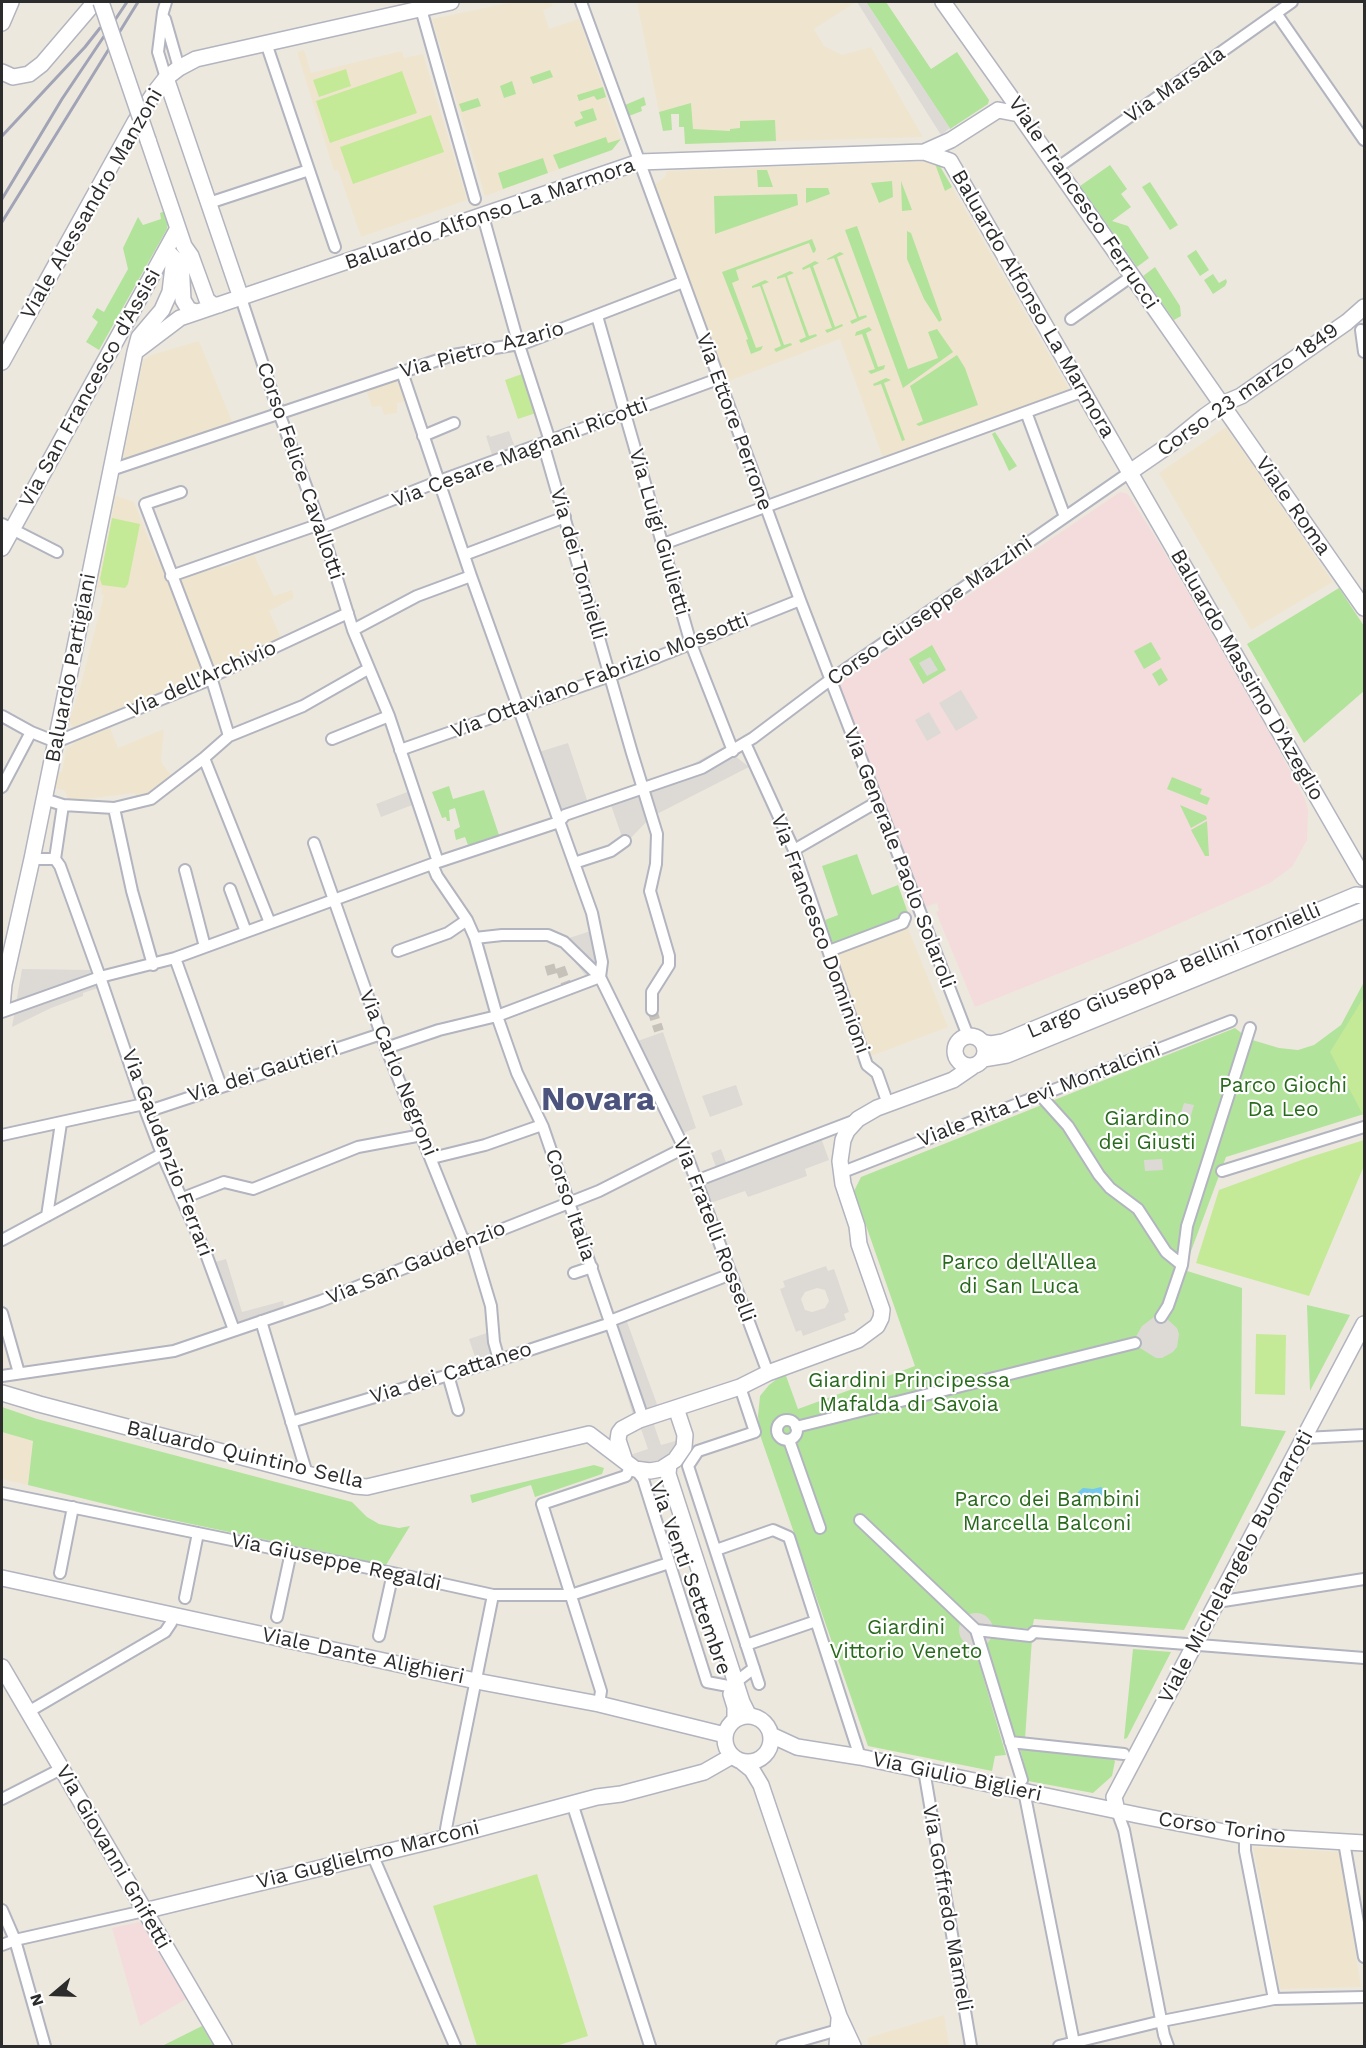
<!DOCTYPE html>
<style>
body{margin:0}
#map{position:relative;width:1366px;height:2048px;overflow:hidden;background:#ede8de;font-family:"Work Sans",sans-serif}
canvas{display:block}
.frame{position:absolute;inset:0;border:3px solid #2c2c2c;pointer-events:none}
.north{position:absolute;left:24px;top:1964px;width:60px;height:60px;-webkit-text-stroke:4px #fff;paint-order:stroke;rotate:251deg;font-size:16px;font-weight:700;line-height:24px;text-align:center;color:#2c2c2c}
.north::after{content:'';display:block;margin:auto;width:21px;height:27px;background:#2c2c2c;clip-path:polygon(50% 0,100% 100%,50% 72%,0 100%)}
</style>
<div id="map">
<canvas width="1366" height="2048"></canvas>
<div class="frame"></div>
<div class="north">N</div>
</div>
<script>
const context = document.querySelector('canvas').getContext('2d');
context.lineJoin = 'round';
function fill(path, color) { context.fillStyle = color; context.fill(path, 'evenodd'); }
const shape = rows => new Path2D(rows.map(r => 'M' + r).join(''));
function stroke(path, color, width, dash) { context.strokeStyle = color; context.lineWidth = width; context.lineCap = dash ? 'butt' : 'round'; context.setLineDash(dash || []); context.stroke(path); }
function drawText(font, color, halo, rows, align = 'center') {
  context.font = font + ' "Work Sans",sans-serif'; context.lineWidth = 4.5; context.setLineDash([]); context.textBaseline = 'middle'; context.strokeStyle = halo; context.fillStyle = color; for (const [text, x, y, turn = 0] of rows) {
    context.save(); context.translate(x, y); context.rotate((+turn || 0) * Math.PI / 180); context.textAlign = isNaN(turn) ? turn : align; if (halo) context.strokeText(text, 0, 0); context.fillText(text, 0, 0); context.restore();
  }
}
const education = shape([
 [513,2,551,2,553,6,543,10,549,29,579,19,621,139,612,150,485,196,432,19],
 [637,2,856,2,814,29,824,46,842,55,871,47,923,137,685,144,691,104,659,112],
 [304,50,311,73,402,51,404,58,423,54,467,200,361,237,338,170,334,171,297,52],
 [937,161,1069,389,1017,411,883,458,840,339,726,382,654,185,665,177,667,171],
 [199,341,234,426,122,463,143,360,151,355],
 [401,377,410,400,397,403,397,413,384,415,381,406,372,407,365,387],
 [1226,427,1333,582,1251,630,1159,473],
 [116,496,134,502,157,560,162,559,206,672,75,731,69,721,80,688,104,595,101,594,102,588,97,587],
 [254,555,274,596,292,590,294,598,269,611,282,640,213,674,174,577,219,562,222,568],
 [110,728,118,748,164,729,161,762,174,779,148,797,144,793,136,796,135,793,68,801,67,795,64,790,54,788,58,771,62,772,66,750,76,741],
 [907,926,948,1027,871,1056,868,1054,833,955],
 [2,1432,33,1441,28,1485,2,1479],
 [1253,1847,1339,1852,1361,1987,1280,1989],
 [944,2015,949,2046,869,2046,867,2038]
]);
const medical = shape([
 [1120,492,1128,494,1159,543,1273,739,1305,799,1308,810,1307,840,1292,867,1270,883,1135,943,975,1007,936,912,939,911,937,903,925,907,838,684],
 [139,1922,142,1924,186,1999,140,2026,112,1928]
]);
const green = shape([
 [866,2,886,2,931,69,957,52,989,100,988,104,950,129],
 [550,70,553,77,533,84,530,77],
 [512,81,516,94,504,98,500,86],
 [603,87,606,97,597,100,594,96,579,101,577,95],
 [644,97,646,105,641,107,642,111,629,116,625,105],
 [478,98,481,106,462,112,459,104],
 [691,103,693,129,730,131,730,129,740,128,740,121,775,120,776,141,685,144,684,127,679,127,679,114,671,114,672,130,663,131,659,112],
 [593,108,597,120,576,127,574,122,583,118,580,112],
 [606,137,608,143,621,139,612,150,559,169,553,155],
 [543,158,548,173,503,189,498,173],
 [934,161,937,161,952,187,945,191],
 [1110,165,1127,189,1121,194,1131,207,1112,221,1128,226,1149,258,1137,267,1080,186],
 [757,170,767,170,773,187,758,187],
 [892,181,893,197,879,203,871,183],
 [901,181,912,210,902,211],
 [1150,182,1178,225,1170,230,1142,187],
 [806,188,828,188,830,194,806,203],
 [797,194,798,205,715,234,714,196],
 [165,211,168,222,167,229,99,350,86,342,98,322,92,317,97,308,104,312,128,269,123,248,138,217,143,225,161,219,160,213],
 [857,226,908,369,938,358,928,332,937,329,953,352,903,388,845,230],
 [907,231,911,233,942,320,939,322,924,299,907,259],
 [812,239,816,249,815,252,813,253,809,243,736,270,739,280,732,283,756,348,763,346,761,350,751,354,746,340,748,339,722,272],
 [1196,250,1209,270,1200,276,1187,256],
 [840,252,844,254,837,257,859,317,866,315,867,317,852,324,850,321,857,318,834,258,827,260,827,259],
 [815,261,819,263,813,266,835,327,842,324,843,326,827,333,825,330,832,328,810,267,803,270,802,268],
 [1155,267,1180,306,1181,316,1174,320,1143,276],
 [790,271,794,273,787,276,809,336,816,334,817,336,801,343,799,340,806,337,785,277,777,279,777,277],
 [1213,274,1219,283,1226,279,1227,282,1225,286,1213,294,1204,280],
 [765,280,769,282,762,285,784,345,791,343,792,345,776,352,774,349,781,346,760,286,752,288,752,286],
 [869,327,872,330,866,333,878,367,885,365,884,369,871,374,868,371,875,369,862,334,855,336,856,332],
 [957,355,965,368,978,405,919,426,916,424,923,421,910,386],
 [886,378,891,380,884,383,905,440,902,441,881,384,874,386,873,384],
 [995,432,1017,466,1009,471,992,434],
 [1339,588,1364,626,1364,691,1304,743,1247,644],
 [1151,642,1161,659,1144,669,1134,651],
 [932,645,946,670,923,684,909,659],
 [1161,668,1168,680,1159,686,1152,674],
 [1172,777,1202,789,1200,794,1210,798,1207,805,1167,789],
 [449,786,453,799,484,790,499,835,468,845,465,837,456,840,454,830,460,827,455,808,449,810,450,821,447,821,446,817,442,818,432,792],
 [1180,805,1206,816,1207,819,1191,828],
 [1207,821,1209,856,1205,856,1191,830],
 [857,854,872,895,898,885,908,913,904,917,899,917,891,922,833,944,825,920,838,915,822,866],
 [1364,982,1364,1114,1226,1157,1184,1270,1242,1288,1241,1426,1286,1431,1184,1630,1034,1619,1032,1629,997,1626,975,1649,1006,1755,995,1756,992,1771,868,1746,760,1435,758,1416,760,1396,769,1385,785,1373,798,1409,915,1366,854,1191,861,1177,1235,1028,1249,1039,1279,1048,1298,1050,1314,1045,1341,1025],
 [1307,1305,1350,1315,1310,1391],
 [2,1407,37,1419,352,1502,367,1517,379,1524,399,1528,410,1526,386,1565,158,1517,28,1485,33,1441,2,1432],
 [594,1465,604,1468,602,1474,535,1497,531,1485,472,1503,470,1495],
 [994,1635,1032,1639,1025,1739,1014,1738,986,1644],
 [1133,1649,1171,1652,1127,1738,1124,1739],
 [1020,1748,1111,1757,1115,1761,1112,1776,1093,1793,1028,1781],
 [202,2026,214,2046,162,2046]
]);
const pitch = shape([
 [346,69,351,86,319,97,313,80],
 [402,71,417,113,330,143,316,101],
 [431,115,444,152,353,184,340,147],
 [522,374,536,413,518,419,505,380],
 [112,518,140,524,128,584,125,588,102,585,100,579],
 [1364,997,1364,1114,1363,1115,1330,1052],
 [1364,1140,1364,1166,1309,1296,1196,1263,1219,1190,1304,1159],
 [1256,1334,1286,1335,1285,1395,1255,1394],
 [537,1874,588,2036,556,2046,477,2046,433,1906]
]);
const plaza = shape([
 [857,2,866,2,950,128,941,135],
 [509,431,516,450,493,458,486,436,489,435,490,437],
 [930,657,938,670,927,676,919,663],
 [961,690,978,718,956,731,939,703],
 [929,712,941,733,927,741,915,720],
 [568,743,589,806,559,822,539,752],
 [724,747,749,767,651,817,627,842,623,840,611,805,643,783,689,766],
 [410,791,415,804,381,817,376,804],
 [597,929,608,979,593,985,562,946,566,939],
 [22,969,93,970,104,986,83,993,83,996,51,1008,12,1027],
 [663,1032,696,1128,678,1135,632,1043],
 [736,1085,743,1105,710,1117,702,1096],
 [1184,1103,1194,1105,1189,1122,1179,1119],
 [821,1138,829,1160,805,1169,807,1176,748,1197,745,1191,705,1205,695,1179,717,1170,711,1153,721,1149,727,1165],
 [1162,1159,1163,1170,1145,1171,1144,1160],
 [226,1259,242,1312,283,1301,285,1311,245,1322,238,1321,234,1318,212,1263],
 [826,1266,828,1271,834,1269,849,1312,844,1314,846,1320,803,1336,801,1330,796,1332,780,1289,785,1287,783,1281],
 [817,1288,825,1290,829,1301,825,1308,812,1312,805,1310,801,1299,805,1292],
 [1154,1317,1167,1319,1177,1328,1179,1334,1177,1347,1173,1352,1162,1358,1156,1358,1140,1348,1136,1348,1134,1340,1142,1326],
 [626,1319,658,1407,633,1415,606,1327],
 [493,1331,499,1360,478,1366,469,1339],
 [657,1422,654,1425,661,1445,679,1440,674,1448,663,1459,648,1463,636,1462,630,1455,648,1449,641,1429,638,1428],
 '959 1630a17 17 0 1 1 34 0a17 17 0 1 1-34 0Z'
]);
const water = shape([
 [1101,1487,1108,1493,1105,1500,1099,1501,1091,1498,1084,1502,1079,1498,1078,1492,1083,1488,1093,1489]
]);
const streetTunnel = shape([
 [546,971,560,967,568,989],
 [652,1010,659,1031]
]);
const street = shape([
 [166,2,163,12,158,52,166,78],
 [581,2,800,600,968,1036],
 [421,9,475,199],
 [1276,13,1364,140],
 [165,19,179,68],
 [266,43,335,247],
 [1057,168,1292,2],
 [209,203,309,170],
 [483,216,518,342,550,441],
 [241,298,279,413,320,524,353,630,389,716,438,862],
 [597,316,691,644,733,751],
 [1071,319,1132,276],
 [1361,330,1364,352],
 [402,372,471,576,592,913,602,962,600,977],
 [1026,412,1065,517],
 [423,436,454,423],
 [543,443,632,753,657,834,656,864,650,891,669,956,669,965,652,992,652,1010],
 [111,470,453,355,525,343,683,282],
 [2,524,57,552],
 [321,528,442,480,718,379],
 [663,544,1084,391],
 [464,555,565,517],
 [171,576,320,524],
 [353,630,417,596,471,576],
 [2,716,31,732,56,742,206,681,211,677,348,613],
 [229,736,303,706,368,669],
 [332,739,389,716],
 [745,743,794,850,867,1065,877,1073,888,1104],
 [400,750,610,676,800,600],
 [204,758,270,923],
 [2,787,31,732],
 [44,799,63,805,114,808,151,799,204,758,229,736,211,677,145,504,181,492],
 [63,805,55,859,60,866,100,977,146,1112,162,1154,206,1254,234,1330],
 [114,808,132,891,153,965],
 [314,843,386,1048,462,1237,473,1246,491,1306,494,1342,499,1360],
 [794,850,877,802],
 [32,859,55,859],
 [574,863,611,851,625,841],
 [432,864,437,876,467,920,475,938,497,1016,517,1073,543,1127,643,1418],
 [185,870,205,947],
 [230,889,246,932],
 [475,938,502,935,548,935,564,942,600,977,684,1148,768,1373],
 [398,951,448,933,467,920],
 [829,951,903,923,905,918],
 [175,958,221,1086],
 [2,1012,100,977,175,958,432,864,559,822,565,815,702,768,753,738,830,680,1130,472],
 [386,1048,439,1030,497,1016,600,977],
 [1040,1095,1068,1126,1099,1175,1110,1188,1138,1209,1166,1252,1182,1265],
 [146,1112,381,1034],
 [2,1135,144,1104],
 [432,1158,485,1145,542,1125],
 [848,1170,1231,1021],
 [1222,1171,1364,1127],
 [696,1181,856,1120],
 [183,1198,224,1182,253,1189,358,1147,422,1135],
 [47,1216,61,1123],
 [2,1240,162,1154],
 [574,1273,592,1267],
 [2,1313,19,1373],
 [1161,1317,1168,1306,1182,1265,1187,1226,1250,1028],
 [261,1321,307,1474],
 [610,1321,731,1274],
 [448,1375,458,1410],
 [2,1376,174,1351,321,1301,599,1191,684,1148],
 [740,1387,755,1432,698,1451,688,1466,759,1684],
 '777 1430a10 10 0 1 1 20 0a10 10 0 1 1-20 0Z',
 [291,1422,499,1360,611,1323],
 [796,1427,1135,1343],
 [1304,1438,1364,1435],
 [789,1440,820,1528],
 [635,1469,643,1479,707,1682,728,1686],
 [2,1493,393,1573,493,1595,571,1595,669,1563],
 [860,1520,976,1630,1022,1780],
 [716,1550,773,1530,789,1537,860,1757],
 [60,1573,73,1507],
 [185,1598,198,1533],
 [1217,1602,1364,1579],
 [277,1617,291,1552],
 [976,1630,1030,1636,1034,1632,1364,1658],
 [379,1636,393,1573],
 [746,1645,816,1621],
 [736,1682,754,1668],
 [599,1704,601,1691,542,1504,626,1476,631,1466],
 [28,1712,165,1632,171,1623,174,1615],
 [1010,1742,1124,1754],
 [924,1770,971,2046],
 [1024,1791,1074,2043],
 [2,1799,61,1769],
 [572,1803,650,2046],
 [1117,1811,1124,1830,1164,2035,1168,2046],
 [1245,1836,1245,1851,1274,1999],
 [448,1837,446,1829,448,1818,493,1595],
 [1344,1842,1364,1957],
 [372,1854,455,2046],
 [2,1910,15,1940,45,2046],
 [2,1945,15,1940,144,1911],
 [782,2046,838,2030],
 [1059,2046,1162,2021,1274,1999,1364,1997]
]);
const secondary = shape([
 [943,2,1017,106,1019,114,1364,608],
 [2,23,11,2],
 [2,72,13,77,29,74,42,64,95,2],
 [166,78,241,298],
 [148,140,184,246,191,256,207,300,213,305,219,305],
 [924,152,950,161,1364,878],
 [181,260,183,300,189,310,197,312],
 [135,352,180,318,639,162,924,152,951,140,998,110,1019,114],
 [2,362,135,122,155,92,166,78,179,68,196,59,451,2],
 [1130,472,1172,443,1205,416,1222,404,1241,396,1347,322,1364,307],
 [2,548,178,228],
 [2,1007,4,984,32,859,135,352,139,337,162,310,170,292,174,258,169,253,163,255],
 '955 1051a15 15 0 1 1 30 0a15 15 0 1 1-30 0Z',
 [982,1042,991,1044,1003,1042,1356,895,1364,896],
 [983,1059,1007,1055,1364,910],
 [2,1393,39,1404,307,1474,355,1486,367,1487,589,1434,635,1469,650,1471,661,1469,675,1460,684,1447,685,1435,676,1408],
 [625,1461,618,1440,619,1433,622,1429,639,1420,740,1387,768,1373,858,1340,877,1326,881,1318,882,1310,859,1244,857,1226,843,1184,840,1161,843,1140,847,1131,858,1119,877,1108,953,1080,972,1067],
 [669,1464,668,1474,742,1702,749,1716],
 [2,1578,476,1681,599,1704,725,1735],
 [2,1667,224,2046],
 [731,1694,735,1707,735,1720],
 '725 1739a23 23 0 1 1 46 0a23 23 0 1 1-46 0Z',
 [771,1735,797,1747,860,1757,1137,1815,1245,1836,1364,1843],
 [742,1762,752,1770,761,1785,839,2016,853,2046],
 [1117,1811,1114,1797,1364,1324],
 [144,1911,448,1837,597,1797,621,1794,704,1772,732,1756],
 [837,2046,839,2019]
]);
const rail = shape([
 [2,136,85,47,100,28],
 [2,199,62,99,127,2],
 [2,222,138,2]
]);
const secondaryBridge = shape([
 [101,2,148,140]
]);
const streetNames = [
 ["Via Marsala",1175,85,-35],
 ["Viale Francesco Ferrucci",1083,203,56],
 ["Viale Alessandro Manzoni",92,204,-60],
 ["Baluardo Alfonso La Marmora",490,214,-19],
 ["Baluardo Alfonso La Marmora",1033,304,60],
 ["Via Pietro Azario",482,350,-15],
 ["Via San Francesco d'Assisi",90,388,-61],
 ["Corso 23 marzo 1849",1248,390,-35],
 ["Via Ettore Perrone",734,422,70],
 ["Via Cesare Magnani Ricotti",520,453,-21],
 ["Corso Felice Cavallotti",300,471,71],
 ["Viale Roma",1293,506,55],
 ["Via Luigi Giulietti",659,532,74],
 ["Via dei Tornielli",578,564,74],
 ["Corso Giuseppe Mazzini",930,611,-35],
 ["Baluardo Partigiani",71,668,-79],
 ["Baluardo Massimo D'Azeglio",1247,675,60],
 ["Via Ottaviano Fabrizio Mossotti",600,676,-21],
 ["Via dell'Archivio",202,679,-24],
 ["Via Generale Paolo Solaroli",899,858,69],
 ["Via Francesco Dominioni",820,934,70],
 ["Largo Giuseppa Bellini Tornielli",1174,971,-23],
 ["Via dei Gautieri",263,1072,-18],
 ["Via Carlo Negroni",398,1073,68],
 ["Viale Rita Levi Montalcini",1039,1095,-21],
 ["Via Gaudenzio Ferrari",167,1153,69],
 ["Corso Italia",570,1205,71],
 ["Via Fratelli Rosselli",714,1230,69],
 ["Via San Gaudenzio",416,1263,-22],
 ["Via dei Cattaneo",451,1373,-17],
 ["Baluardo Quintino Sella",245,1455,13],
 ["Via Giuseppe Regaldi",336,1562,12],
 ["Viale Michelangelo Buonarroti",1236,1567,-62],
 ["Via Venti Settembre",690,1578,70],
 ["Viale Dante Alighieri",363,1656,12],
 ["Via Giulio Biglieri",957,1777,12],
 ["Corso Torino",1222,1828,8],
 ["Via Guglielmo Marconi",368,1855,-14],
 ["Via Giovanni Gnifetti",113,1857,60],
 ["Via Goffredo Mameli",947,1908,80]
];
const parkNames = [
 ["Parco Giochi",1283,1086],
 ["Da Leo",1283,1110],
 ["Giardino",1147,1119],
 ["dei Giusti",1147,1143],
 ["Parco dell'Allea",1019,1263],
 ["di San Luca",1019,1287],
 ["Giardini Principessa",909,1381],
 ["Mafalda di Savoia",909,1405],
 ["Parco dei Bambini",1047,1500],
 ["Marcella Balconi",1047,1524],
 ["Giardini",906,1628],
 ["Vittorio Veneto",906,1652]
];
const townNames = [
 ["Novara",598,1100]
];
fill(education, '#efe5ce');
fill(medical, '#f4dcdc');
fill(green, '#b1e39b');
fill(pitch, '#c4ea97');
fill(plaza, '#dddad5');
fill(water, '#73c8ee');
stroke(streetTunnel, '#c6c2ba', 10, [10, 5]);
stroke(street, '#b2b4bf', 14);
stroke(secondary, '#b2b4bf', 18);
stroke(street, '#fff', 10);
stroke(secondary, '#fff', 15);
stroke(rail, '#a1a3b6', 3);
stroke(secondaryBridge, '#b2b4bf', 18, []);
stroke(secondaryBridge, '#fff', 15);
drawText('21px', '#2c2c2c', '#fff', streetNames);
drawText('21px', '#286a1b', '#fff', parkNames);
drawText('bold 33px', '#4c537d', '#fff', townNames);
</script>
